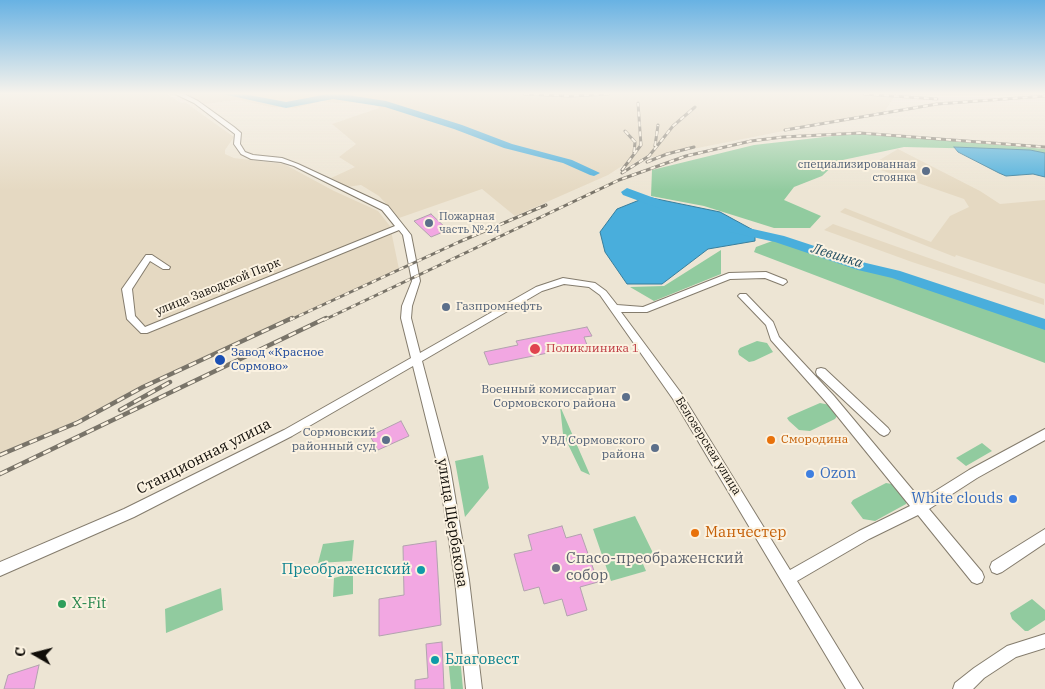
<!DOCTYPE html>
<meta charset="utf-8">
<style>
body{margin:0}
#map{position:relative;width:1045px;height:689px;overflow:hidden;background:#ede5d4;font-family:"IBM Plex Serif",serif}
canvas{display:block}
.north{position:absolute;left:10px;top:629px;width:50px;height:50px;-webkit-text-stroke:4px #fbf2e1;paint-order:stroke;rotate:278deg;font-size:14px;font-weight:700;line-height:20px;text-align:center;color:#100d08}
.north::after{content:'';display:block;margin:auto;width:18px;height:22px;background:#100d08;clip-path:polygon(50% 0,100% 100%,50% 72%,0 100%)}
</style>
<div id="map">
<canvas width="1045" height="689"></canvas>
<div class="north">С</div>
</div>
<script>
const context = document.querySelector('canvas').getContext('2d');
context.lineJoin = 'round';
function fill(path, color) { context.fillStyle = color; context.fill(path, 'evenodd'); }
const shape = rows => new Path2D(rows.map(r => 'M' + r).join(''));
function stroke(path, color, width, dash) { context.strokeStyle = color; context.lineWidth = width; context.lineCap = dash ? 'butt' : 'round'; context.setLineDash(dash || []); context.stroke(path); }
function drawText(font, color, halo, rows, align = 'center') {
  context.font = font + ' "IBM Plex Serif",serif'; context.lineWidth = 4; context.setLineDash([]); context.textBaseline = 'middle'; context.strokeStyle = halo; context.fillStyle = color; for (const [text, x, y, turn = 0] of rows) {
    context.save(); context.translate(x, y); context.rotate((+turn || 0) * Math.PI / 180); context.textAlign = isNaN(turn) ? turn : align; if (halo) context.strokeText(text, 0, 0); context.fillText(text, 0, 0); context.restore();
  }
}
const built = shape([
 [0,94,167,94,181,103,185,102,234,137,225,150,225,154,234,158,284,164,334,191,378,211,390,226,399,269,0,456],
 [187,94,896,94,885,111,652,157,646,156,627,167,622,166,608,175,515,216,482,189,399,218,379,196,361,185,347,187,331,178,355,167,339,157,356,144,332,124,379,108,370,102,336,103,322,101,296,108,271,107,238,100,205,104],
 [898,149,980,191,1000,204,1045,200,1045,284,956,255,955,257,840,212,845,208,931,242,950,216,969,207,964,199,869,166],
 [833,224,1044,299,1044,305,912,262,824,230]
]);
const green = shape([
 [860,133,1045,149,1045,154,1029,150,904,147,838,161,822,176,794,187,784,200,821,216,810,228,774,228,704,206,651,196,652,170,754,145],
 [775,240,1045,326,1045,363,754,252,756,247],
 [721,250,721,274,654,301,630,287,664,286],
 [757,341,767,343,773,352,754,361,749,362,739,355,738,351,740,348],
 [820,403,830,405,837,416,835,419,810,431,799,430,789,421,787,418,790,416],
 [560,406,590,475,581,471,563,434],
 [982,443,992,451,966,466,956,458],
 [483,455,489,488,465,517,455,461],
 [886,483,892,484,907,501,906,504,875,521,863,519,851,503,853,500],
 [635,516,653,553,640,557,646,571,611,581,593,529],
 [354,540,352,561,318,563,323,544],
 [353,573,353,594,333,597,334,578],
 [221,588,223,610,166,633,165,609],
 [1032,599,1045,610,1045,620,1028,631,1025,631,1012,619,1010,613],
 [448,657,460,657,463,689,451,689]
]);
const water = shape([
 [954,147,1030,150,1045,153,1045,177,1033,174,1006,176,999,173,958,152,954,147],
 [647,197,720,212,755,231,755,241,708,249,662,284,627,284,605,252,600,232,617,209,647,197]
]);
const river = shape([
 [223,94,244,94,286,102,328,94,341,94,386,101,462,125,512,144,572,160,600,173,594,176,590,175,563,163,504,148,454,129,385,107,333,99,286,108,223,94],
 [627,188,665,202,667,205,661,209,623,195,621,192,627,188],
 [735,225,784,236,866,263,900,271,1045,319,1045,330,892,278,858,270,775,242,730,232,728,229,735,225]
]);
const building = shape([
 [431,214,448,230,431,237,414,221,431,214],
 [587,327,592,336,584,337,587,345,489,365,484,352,518,345,516,341,587,327],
 [401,421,409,436,378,450,370,436,401,421],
 [562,526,566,538,581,534,598,582,580,587,587,610,567,616,562,599,544,604,539,587,524,591,514,554,532,550,528,535,562,526],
 [436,541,441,625,379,636,379,599,404,595,403,546,436,541],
 [442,642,444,689,415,689,415,680,428,678,426,644,442,642],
 [39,665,34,689,4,689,8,675,39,665]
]);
const minor = shape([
 [175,94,184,94,198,101,234,127,241,133,240,144,245,152,253,155,282,158,298,164,388,206,411,235,420,281,412,306,411,318,420,353,536,287,563,278,595,283,606,291,617,305,643,307,729,273,766,272,786,280,787,282,783,285,765,278,730,279,647,312,621,312,681,393,790,570,859,531,910,506,826,402,771,340,766,325,740,298,738,296,740,294,746,294,773,322,779,337,834,396,921,500,969,470,1045,429,1045,440,977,478,929,509,982,572,984,577,982,582,977,584,972,582,918,515,869,539,797,581,863,689,846,689,673,399,600,295,589,287,564,284,542,291,422,361,450,467,469,580,482,689,466,689,455,580,438,467,413,366,292,436,134,517,0,576,0,562,124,509,284,430,411,358,401,318,402,306,412,281,403,235,399,230,147,333,141,333,127,319,122,289,146,255,152,255,170,267,169,269,163,269,150,261,132,289,135,316,145,327,395,226,382,210,294,166,281,162,251,159,241,154,234,144,235,134,194,103,175,94],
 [821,368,825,369,888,428,890,431,888,434,884,436,880,434,817,375,816,372,817,369,821,368],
 [1045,529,1045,543,1002,572,997,574,992,572,990,567,992,562,1045,529],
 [1045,634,1045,648,1016,657,984,678,973,689,953,689,955,683,974,668,1007,646,1045,634]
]);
const railFar1 = shape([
 [524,94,570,96,609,94],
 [864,94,937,99],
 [785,130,937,104,1045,96],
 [625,131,635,142,634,153],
 [655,146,658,125],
 [647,162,667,154,694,147],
 [622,170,641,145,638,103],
 [622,173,649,156,673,126,695,107],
 [290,320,459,242,546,205],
 [324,320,619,180,686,156,751,141,783,137,860,133,1045,147]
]);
const rail = shape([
 [120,410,170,382],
 [75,424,143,387,292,318],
 [0,455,81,421],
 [0,474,326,318]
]);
const markers = [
 [926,171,5,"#5c6f8a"],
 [429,223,5,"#5c6f8a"],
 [446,307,5,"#5c6f8a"],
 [535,349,6,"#e0444e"],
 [220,360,6,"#1a4fb4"],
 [626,397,5,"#5c6f8a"],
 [386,440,5,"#5c6f8a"],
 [771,440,5,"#e8710a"],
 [655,448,5,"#5c6f8a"],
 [810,474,5,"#3f7fe0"],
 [1013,499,5,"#3f7fe0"],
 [695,533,5,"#e8710a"],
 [556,568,5,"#6b7280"],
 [421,570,5,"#0f9aa8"],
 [62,604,5,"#2e9e5b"],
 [435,660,5,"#0f9aa8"]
];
const farServicenames = [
 ["специализированная",916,165],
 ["стоянка",916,178],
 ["Пожарная",439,217,"left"],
 ["часть № 24",439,230,"left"]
];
const streetNames = [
 ["улица Заводской Парк",218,287,-22],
 ["Белозерская улица",708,446,58]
];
const serviceNames = [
 ["Газпромнефть",456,307,"left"],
 ["Военный комиссариат",616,390],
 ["Сормовского района",616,404],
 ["Сормовский",376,433],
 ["районный суд",376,447],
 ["УВД Сормовского",645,441],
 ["района",645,455]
];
const healthNames = [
 ["Поликлиника 1",546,349]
];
const transitNames = [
 ["Завод «Красное",231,353],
 ["Сормово»",231,367]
];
const foodNames = [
 ["Смородина",781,440]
];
const waterNames = [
 ["Левинка",837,256,17]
];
const nearStreetnames = [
 ["Станционная улица",204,457,-27],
 ["улица Щербакова",452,523,81]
];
const nearShopnames = [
 ["Ozon",820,474],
 ["White clouds",1003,499,"right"]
];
const nearFoodnames = [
 ["Манчестер",705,533]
];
const nearWorshipnames = [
 ["Спасо-преображенский",566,559],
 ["собор",566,576]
];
const nearCulturenames = [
 ["Преображенский",411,570],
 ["Благовест",445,660,"left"]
];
const nearLeisurenames = [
 ["X-Fit",72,604]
];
fill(built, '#e5d9c2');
fill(green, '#91cb9f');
fill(water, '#49aedc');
stroke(water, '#387e9c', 1);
fill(river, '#49aedc');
fill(building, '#f2a7e2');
stroke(building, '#b2a2ae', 1);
stroke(minor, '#847c6d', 2);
fill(minor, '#fff');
stroke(railFar1, '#797469', 3);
stroke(rail, '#797469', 4.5);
stroke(railFar1, '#fbf2e1', 2, [5]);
stroke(rail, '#fbf2e1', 2.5, [8]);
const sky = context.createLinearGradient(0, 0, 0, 191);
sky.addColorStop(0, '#68b2e3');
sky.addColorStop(0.49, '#f7f3ec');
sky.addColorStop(1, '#f7f3ec00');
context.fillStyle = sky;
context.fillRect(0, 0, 1045, 191);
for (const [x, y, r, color] of markers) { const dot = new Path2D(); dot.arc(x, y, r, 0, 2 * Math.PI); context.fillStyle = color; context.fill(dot); stroke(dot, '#fbf2e1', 2); }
drawText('11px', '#4e5e75', '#fbf2e1', farServicenames, 'right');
drawText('12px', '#100d08', '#fbf2e1', streetNames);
drawText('12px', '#4e5e75', '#fbf2e1', serviceNames, 'right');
drawText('12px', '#be3a42', '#fbf2e1', healthNames, 'left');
drawText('12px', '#164399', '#fbf2e1', transitNames, 'left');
drawText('12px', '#c56008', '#fbf2e1', foodNames, 'left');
drawText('italic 14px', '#244f63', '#fbf2e1', waterNames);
drawText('15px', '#100d08', '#fbf2e1', nearStreetnames);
drawText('15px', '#366cbe', '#fbf2e1', nearShopnames, 'left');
drawText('15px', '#c56008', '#fbf2e1', nearFoodnames, 'left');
drawText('15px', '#5b616d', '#fbf2e1', nearWorshipnames, 'left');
drawText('15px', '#0d838f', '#fbf2e1', nearCulturenames, 'right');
drawText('15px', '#27864d', '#fbf2e1', nearLeisurenames, 'left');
</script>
